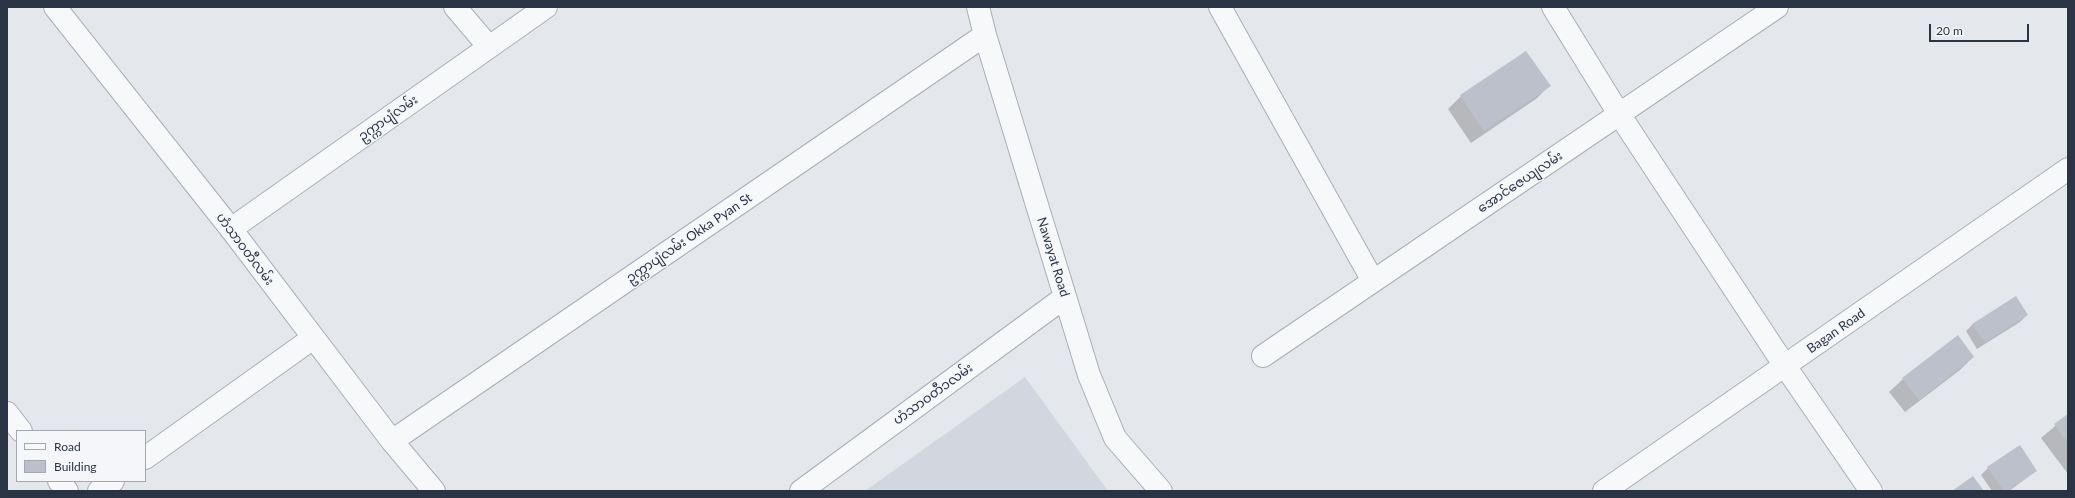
<!DOCTYPE html>
<meta charset="utf-8">
<style>
body{margin:0}
#map{position:relative;width:2075px;height:498px;overflow:hidden;background:#e4e7ec;font-family:Lato,sans-serif}
canvas{display:block}
.frame{position:absolute;inset:0;border:8px solid #2b3445;pointer-events:none}
.legend{position:absolute;left:16px;top:430px;width:130px;height:52px;box-sizing:border-box;background:#f4f6f9;border:1px solid #a4a8b1;margin:0;padding:5px 7px;list-style:none;font-size:12px;color:#2b3445}
.legend li{display:flex;align-items:center;gap:8px;height:20px}
.legend b{width:20px;border:1px solid #a4a8b1}
.scale{position:absolute;left:1929px;top:24px;width:100px;height:18px;box-sizing:border-box;border:2px solid #2b3445;border-top:0;padding-left:5px;font-size:12px;line-height:14px;white-space:nowrap;color:#2b3445;-webkit-text-stroke:3px #f4f6f9;paint-order:stroke}
</style>
<div id="map">
<canvas width="2075" height="498"></canvas>
<div class="frame"></div>
<ul class="legend">
<li><b style="height:5px;background:#f7f8fa"></b>Road</li>
<li><b style="height:11px;background:#bbc0ca"></b>Building</li>
</ul>
<div class="scale">20 m</div>
</div>
<script>
const context = document.querySelector('canvas').getContext('2d');
context.lineJoin = 'round';
function fill(path, color) { context.fillStyle = color; context.fill(path, 'evenodd'); }
const shape = rows => new Path2D(rows.map(r => 'M' + r).join(''));
function stroke(path, color, width, dash) { context.strokeStyle = color; context.lineWidth = width; context.lineCap = dash ? 'butt' : 'round'; context.setLineDash(dash || []); context.stroke(path); }
function drawText(font, color, halo, rows, align = 'center') {
  context.font = font + ' Lato,"Noto Sans Myanmar",sans-serif'; context.lineWidth = 3; context.setLineDash([]); context.textBaseline = 'middle'; context.strokeStyle = halo; context.fillStyle = color; for (const [text, x, y, turn = 0] of rows) {
    context.save(); context.translate(x, y); context.rotate((+turn || 0) * Math.PI / 180); context.textAlign = isNaN(turn) ? turn : align; if (halo) context.strokeText(text, 0, 0); context.fillText(text, 0, 0); context.restore();
  }
}
const built = shape([
 [1025,377,1108,491,865,491]
]);
const shadow = shape([
 [1549,86,1536,99,1471,143,1448,109,1461,96],
 [2027,315,2020,322,1977,349,1966,331,1973,324],
 [1957,337,1973,357,1960,370,1905,412,1889,392,1903,379],
 [2068,415,2068,474,2041,438],
 [1988,468,2036,471,2009,491,1992,491,1981,475]
]);
const building = shape([
 [1526,51,1551,86,1484,131,1460,95],
 [2016,296,2028,315,1985,342,1972,324],
 [1958,335,1974,357,1919,400,1902,378],
 [2068,414,2068,443,2054,424],
 [2020,445,2037,471,2007,491,2004,491,1987,467],
 [1973,476,1984,491,1952,491]
]);
const minor = shape([
 [455,7,489,47],
 [978,7,985,35,1089,375,1115,438,1161,491],
 [1220,7,1373,281],
 [1553,7,1619,114,1785,366,1871,491],
 [231,229,546,7],
 [1263,356,1777,7],
 [7,413,21,431],
 [392,441,985,35],
 [145,458,313,338],
 [59,481,67,491],
 [99,491,113,481],
 [801,491,1065,297]
]);
const tertiary = shape([
 [55,7,231,229,392,441,434,491],
 [1604,491,2068,169]
]);
const streetNames = [
 ["ဥက္ကာပျံလမ်း",388,118,-35],
 ["အောင်ဇေယျလမ်း",1520,182,-34],
 ["ဥက္ကာပျံလမ်း Okka Pyan St",689,238,-34],
 ["ဟံသာဝတီလမ်း",245,249,53],
 ["Nawayat Road",1053,257,73],
 ["Bagan Road",1836,331,-35],
 ["ဟံသာဝတီ၁လမ်း",933,394,-36]
];
fill(built, '#d2d6de');
fill(shadow, '#0003');
fill(building, '#bbc0ca');
stroke(minor, '#a9aeb7', 24);
stroke(tertiary, '#a9aeb7', 24);
stroke(minor, '#f7f8fa', 22);
stroke(tertiary, '#f7f8fa', 22);
drawText('13px', '#2b3445', '#f4f6f9', streetNames);
</script>
